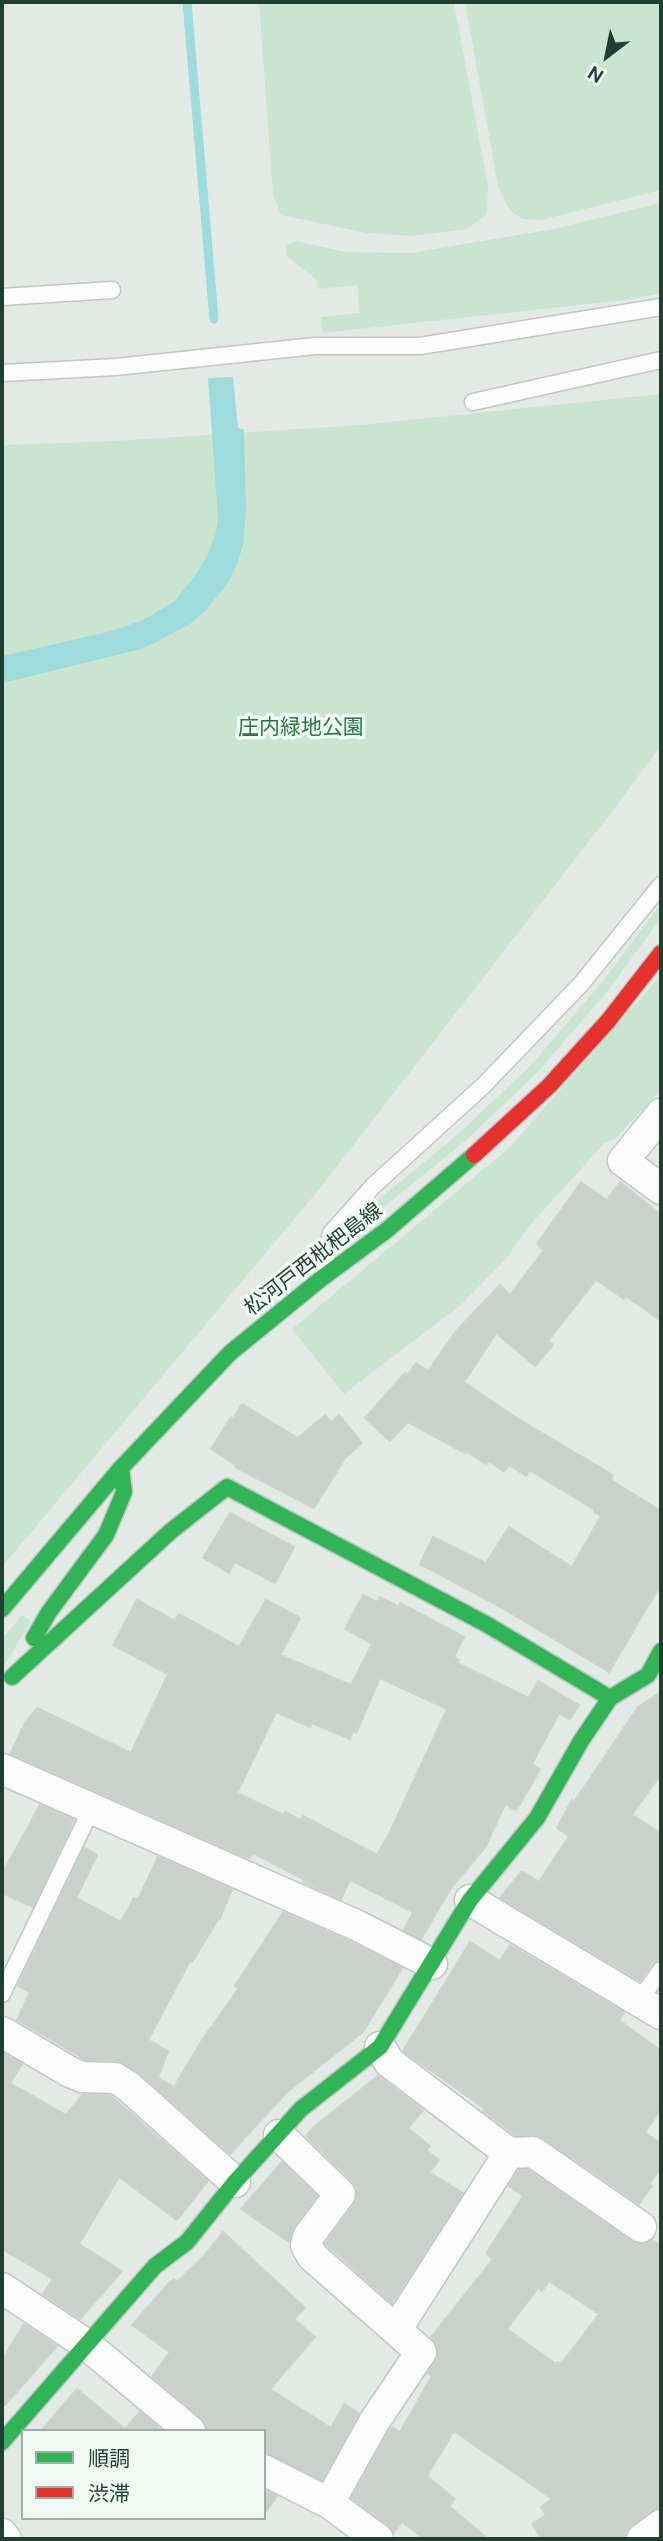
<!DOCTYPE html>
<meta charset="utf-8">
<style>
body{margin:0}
#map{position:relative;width:663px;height:2541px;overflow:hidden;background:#e3eae6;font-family:"DM Sans","Noto Sans JP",sans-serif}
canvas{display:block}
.frame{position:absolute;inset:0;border:4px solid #1f3f33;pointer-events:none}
.legend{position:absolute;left:21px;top:2429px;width:245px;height:91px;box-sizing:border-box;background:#f1f9f4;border:2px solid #9dafa7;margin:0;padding:9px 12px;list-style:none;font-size:21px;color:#1f3f33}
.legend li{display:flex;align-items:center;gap:14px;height:35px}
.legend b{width:35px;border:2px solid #9dafa7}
.north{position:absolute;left:572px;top:21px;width:70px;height:70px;-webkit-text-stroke:5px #f1f9f4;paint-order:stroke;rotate:212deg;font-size:19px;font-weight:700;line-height:28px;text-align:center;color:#1f3f33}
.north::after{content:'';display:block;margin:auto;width:24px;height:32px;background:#1f3f33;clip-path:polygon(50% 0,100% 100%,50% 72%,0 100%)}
</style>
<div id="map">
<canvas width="663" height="2541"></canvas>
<div class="frame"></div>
<ul class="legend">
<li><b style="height:9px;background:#30b455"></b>順調</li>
<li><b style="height:9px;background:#e5322d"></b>渋滞</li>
</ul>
<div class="north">N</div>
</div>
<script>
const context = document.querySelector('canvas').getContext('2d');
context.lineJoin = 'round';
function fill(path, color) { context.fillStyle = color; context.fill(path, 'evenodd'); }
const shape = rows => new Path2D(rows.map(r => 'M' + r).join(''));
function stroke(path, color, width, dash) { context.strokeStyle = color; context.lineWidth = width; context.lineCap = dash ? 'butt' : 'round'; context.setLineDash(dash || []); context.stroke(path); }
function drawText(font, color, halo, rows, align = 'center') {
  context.font = font + ' "DM Sans","Noto Sans JP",sans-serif'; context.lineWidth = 7; context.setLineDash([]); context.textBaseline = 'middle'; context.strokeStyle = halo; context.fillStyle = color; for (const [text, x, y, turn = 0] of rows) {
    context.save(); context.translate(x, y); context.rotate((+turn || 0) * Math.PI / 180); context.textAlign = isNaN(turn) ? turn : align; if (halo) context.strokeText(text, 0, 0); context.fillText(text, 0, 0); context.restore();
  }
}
const green = shape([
 [259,2,454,2,488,187,487,212,484,217,467,229,412,236,367,233,281,215,273,194],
 [465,2,661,2,661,190,541,220,523,219,512,212,507,206,498,186],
 [661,203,661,294,624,300,323,333,321,317,360,313,357,285,318,289,317,280,286,256,287,246,295,241,346,252,411,253,553,229],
 [661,394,661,745,611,813,317,1192,2,1567,2,445,115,441,360,425],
 [661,904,661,918,606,993,537,1073,463,1143,365,1222,353,1228,367,1209,456,1136,530,1066,598,987],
 [661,975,661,1090,616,1138,605,1143,528,1227,506,1259,462,1304,344,1394,292,1329,510,1147],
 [22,1615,31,1621,2,1670,2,1639]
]);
const water = shape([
 [233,377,238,428,244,430,246,512,243,545,237,565,228,582,207,609,189,625,142,649,2,683,2,656,112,631,145,619,175,601,193,578,207,556,216,533,218,517,208,378]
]);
const stream = shape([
 [187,2,214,319]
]);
const building = shape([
 [581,1182,607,1200,620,1182,661,1215,661,1321,626,1296,624,1299,596,1280,548,1341,553,1345,535,1366,496,1333,464,1382,515,1417,613,1475,611,1480,661,1511,661,1584,609,1672,497,1605,420,1564,433,1537,486,1563,509,1527,572,1567,601,1516,594,1512,595,1510,529,1470,526,1476,509,1465,504,1472,489,1461,486,1464,466,1451,465,1453,408,1422,390,1441,365,1418,405,1373,408,1375,416,1363,428,1371,457,1330,500,1285,510,1295,544,1250,537,1244,581,1182],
 [242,1404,298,1438,325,1415,331,1422,339,1415,362,1443,345,1458,314,1508,235,1467,236,1465,211,1449,231,1417,233,1419,242,1404],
 [230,1513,294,1547,275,1583,235,1562,229,1573,203,1558,230,1513],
 [363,1595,377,1602,380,1597,399,1607,400,1603,464,1637,454,1657,459,1660,457,1663,529,1698,538,1681,579,1705,570,1719,559,1713,532,1764,540,1769,519,1806,515,1810,505,1804,486,1846,451,1888,421,1939,404,1930,413,1912,350,1880,341,1899,303,1882,305,1880,253,1853,250,1858,245,1857,10,1754,25,1723,37,1708,131,1753,168,1674,113,1645,137,1600,175,1621,179,1614,239,1647,266,1600,300,1618,280,1655,351,1685,372,1644,345,1629,363,1595],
 [380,1678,447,1709,389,1834,377,1855,303,1816,301,1820,285,1812,284,1815,237,1793,276,1712,310,1727,312,1723,350,1739,353,1731,356,1733,380,1678],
 [661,1692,661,1774,632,1815,661,1833,661,1960,653,1963,640,1981,500,1898,522,1871,539,1882,569,1836,557,1828,572,1800,574,1802,638,1707,661,1692],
 [40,1805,74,1820,33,1907,2,1893,2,1874,40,1805],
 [84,1848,97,1855,76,1898,121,1922,134,1898,138,1900,158,1857,232,1889,220,1919,219,1918,192,1962,190,1961,148,2040,168,2051,158,2078,174,2087,202,2040,239,1988,235,1986,283,1912,348,1941,402,1968,363,2032,287,2092,230,2154,137,2071,116,2061,86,2060,17,2020,30,1992,18,1986,84,1848],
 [470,1942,500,1961,510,1945,624,2012,619,2020,661,2051,661,2109,645,2132,661,2144,661,2167,649,2184,652,2186,639,2204,543,2138,532,2135,515,2135,483,2111,484,2108,403,2051,470,1942],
 [2,2052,22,2064,10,2083,66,2115,82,2095,110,2095,208,2181,177,2220,119,2177,79,2244,122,2271,80,2319,43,2294,53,2279,2,2249,2,2052],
 [378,2076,423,2110,408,2128,430,2146,426,2150,439,2160,429,2172,463,2193,392,2303,325,2243,354,2204,357,2197,357,2189,352,2181,306,2136,316,2125,378,2076],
 [282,2162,317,2196,294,2227,289,2242,241,2209,282,2162],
 [519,2170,528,2170,631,2241,640,2244,652,2240,661,2246,661,2508,651,2511,632,2525,626,2531,625,2539,542,2539,532,2524,546,2515,541,2507,552,2499,454,2431,427,2476,455,2499,449,2506,488,2539,425,2539,402,2522,394,2533,388,2525,352,2498,389,2431,392,2427,400,2432,432,2376,428,2373,438,2353,437,2345,431,2337,493,2259,486,2254,523,2196,509,2186,519,2170],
 [549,2281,599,2314,561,2364,558,2362,556,2364,507,2329,538,2288,542,2291,549,2281],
 [223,2232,305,2308,294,2319,315,2337,270,2389,331,2428,344,2404,359,2413,322,2480,264,2453,264,2431,207,2431,201,2418,152,2376,170,2352,132,2325,170,2282,174,2279,177,2282,204,2256,223,2232],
 [24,2324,57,2346,5,2405,2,2402,2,2360,24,2324],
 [77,2389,125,2429,140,2412,162,2431,41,2431,77,2389],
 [264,2490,277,2496,264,2515,264,2490]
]);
const lane = shape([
 [2,297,112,290],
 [2,373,116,367,315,346,420,346,661,307],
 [473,402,661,360],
 [323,1270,331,1233,373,1186,483,1086,581,984,661,885],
 [2,1994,91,1810],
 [639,2001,661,1970]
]);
const street = shape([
 [661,1114,623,1161,661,1189],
 [2,1769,356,1925,432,1964],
 [470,1900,661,2014],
 [2,2032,70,2072,82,2077,115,2078,128,2086,235,2182],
 [380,2047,389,2062,509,2153,533,2152,641,2227],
 [279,2135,340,2194,308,2237,306,2245,312,2256,421,2352,374,2422,329,2503],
 [2,2288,87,2345,190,2431],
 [396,2330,509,2153],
 [264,2470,329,2503,378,2539],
 [2,2534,6,2539],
 [642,2539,661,2525]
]);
const fast = shape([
 [2,1609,121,1468,230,1353,322,1278,387,1230,474,1155],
 [34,1638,49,1612,106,1535,124,1492,121,1468],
 [12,1677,171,1531,227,1487,486,1624,610,1698],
 [2,2442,155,2266,187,2242,235,2182,301,2109,380,2047,470,1900,537,1818,581,1741,610,1698,648,1675,661,1651]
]);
const jam = shape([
 [474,1155,549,1086,608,1021,661,953]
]);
const parkNames = [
 ["庄内緑地公園",301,728]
];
const streetNames = [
 ["松河戸西枇杷島線",314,1260,-38]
];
fill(green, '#cae5cf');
fill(water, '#9edbdc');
stroke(stream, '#9edbdc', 9);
fill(building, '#cad1cd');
stroke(building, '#ccd3cf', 2);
stroke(lane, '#c0c7c3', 19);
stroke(street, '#c0c7c3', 33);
stroke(fast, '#bec8c3', 19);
stroke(jam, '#bec8c3', 19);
stroke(lane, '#fbfcfb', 16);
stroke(street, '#fbfcfb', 30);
stroke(fast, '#30b455', 16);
stroke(jam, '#e5322d', 16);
drawText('21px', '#247b3c', '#f1f9f4', parkNames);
drawText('21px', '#1f3f33', '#f1f9f4', streetNames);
</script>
